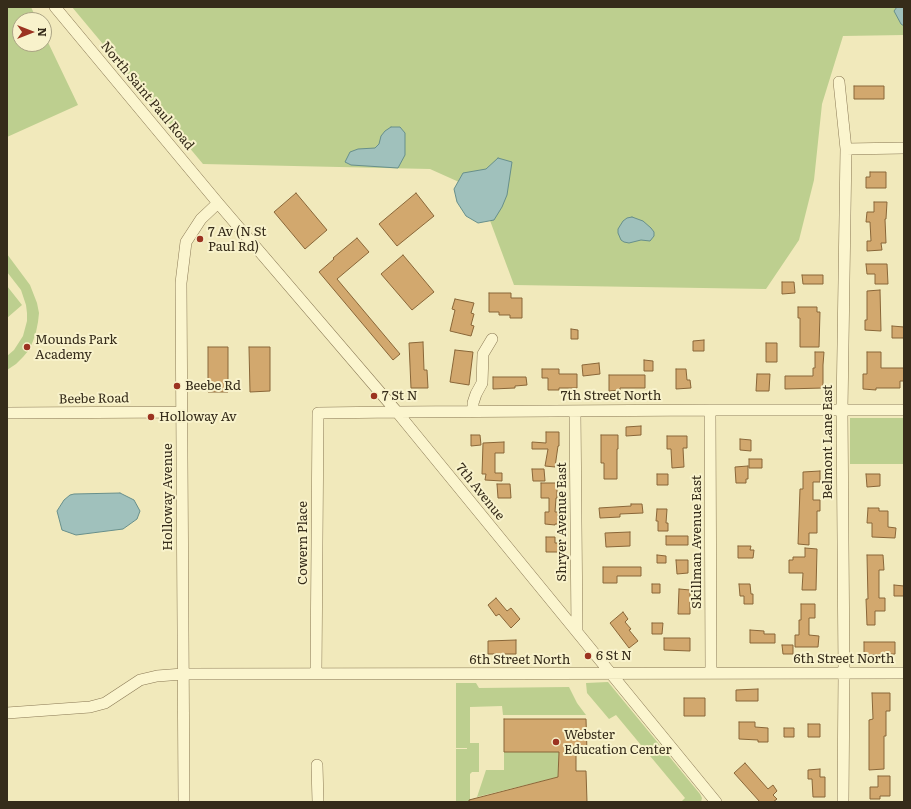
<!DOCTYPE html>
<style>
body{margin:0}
#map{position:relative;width:911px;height:809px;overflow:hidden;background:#f1e9bb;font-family:Literata,serif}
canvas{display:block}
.frame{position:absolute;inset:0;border:8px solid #362c1a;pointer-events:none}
.north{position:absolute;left:12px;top:12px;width:40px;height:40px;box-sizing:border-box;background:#f8f2cb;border:1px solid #aaa384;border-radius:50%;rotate:90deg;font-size:11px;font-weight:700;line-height:16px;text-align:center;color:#362c1a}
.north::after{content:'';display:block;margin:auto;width:14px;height:18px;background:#9b3320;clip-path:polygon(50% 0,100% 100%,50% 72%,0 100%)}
</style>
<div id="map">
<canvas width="911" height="809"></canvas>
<div class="frame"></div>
<div class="north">N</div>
</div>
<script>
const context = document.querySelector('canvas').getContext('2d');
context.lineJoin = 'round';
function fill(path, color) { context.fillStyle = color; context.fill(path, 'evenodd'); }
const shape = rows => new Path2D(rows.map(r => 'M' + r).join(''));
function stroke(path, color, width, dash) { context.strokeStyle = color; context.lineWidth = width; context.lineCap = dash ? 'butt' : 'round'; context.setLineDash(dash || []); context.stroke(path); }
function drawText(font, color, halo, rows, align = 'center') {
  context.font = font + ' Literata,serif'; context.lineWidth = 4; context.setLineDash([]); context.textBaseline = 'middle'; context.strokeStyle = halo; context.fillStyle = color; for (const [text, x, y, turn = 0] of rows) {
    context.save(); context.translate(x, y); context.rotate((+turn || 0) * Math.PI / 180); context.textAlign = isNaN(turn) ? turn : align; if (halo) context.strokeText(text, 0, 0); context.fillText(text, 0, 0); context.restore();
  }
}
const green = shape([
 [9,7,31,7,37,20,20,20,20,44,44,44,44,34,78,105,7,137,7,8],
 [72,7,904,7,904,35,843,36,822,104,814,180,799,240,766,289,514,285,479,191,430,169,203,164],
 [7,254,30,285,37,303,39,313,38,322,36,332,33,341,29,350,23,357,16,364,7,370,7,356,14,350,23,336,27,321,27,313,26,305,21,290,7,272],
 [7,286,22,305,7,318],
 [850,418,904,418,904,464,850,464],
 [608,682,700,794,702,798,701,802,681,802,685,798,616,715,609,719,587,693,586,683],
 [456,683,476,683,479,688,569,687,577,703,586,715,503,715,502,706,470,707,470,743,467,743,479,743,479,772,472,772,470,774,470,802,456,802,456,749,467,749,467,748,456,748],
 [504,752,559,752,558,777,477,797,486,770,504,770]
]);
const water = shape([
 [897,7,904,7,904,26,901,24,894,11,897,7],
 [391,127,400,127,405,133,405,155,398,168,351,165,345,162,350,152,358,149,375,148,379,144,381,136,385,131,391,127],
 [498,158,512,162,507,195,502,207,494,220,478,223,466,216,457,202,454,189,463,173,486,169,498,158],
 [632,217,643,221,651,228,654,232,654,236,650,241,641,240,629,243,624,242,621,240,618,233,618,229,623,221,627,218,632,217],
 [120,493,134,500,140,511,137,519,123,529,76,535,62,530,57,511,64,500,70,495,74,494,120,493]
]);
const building = shape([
 [854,86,884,86,884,99,854,99,854,86],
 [870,172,886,172,886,188,866,188,866,177,870,177,870,172],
 [296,193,327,230,305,249,274,212,296,193],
 [416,193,434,216,397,246,379,224,416,193],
 [874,202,887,202,886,219,885,219,886,243,881,243,882,250,867,251,867,241,871,241,870,222,866,222,867,212,874,212,874,202],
 [357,238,369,252,337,279,400,354,393,360,319,272,334,259,333,258,357,238],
 [403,255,434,292,412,310,381,274,403,255],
 [866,264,887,264,888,284,875,284,875,274,867,274,866,264],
 [802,275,823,275,823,284,803,284,802,275],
 [782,282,794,282,795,293,782,294,782,282],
 [880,290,881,331,865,330,865,320,867,320,867,291,880,290],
 [489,293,511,293,511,298,522,298,522,318,510,318,510,315,499,315,499,312,489,312,489,293],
 [455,299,474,303,471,313,474,314,471,325,474,326,471,336,450,331,455,310,452,309,455,299],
 [798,307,817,307,817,312,820,312,819,347,800,347,800,318,798,318,798,307],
 [892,326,904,327,904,338,892,338,892,326],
 [571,329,578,330,578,339,571,339,571,329],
 [704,340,704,351,693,351,693,341,704,340],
 [423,342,424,370,427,370,428,388,411,388,409,343,423,342],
 [766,343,777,343,777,362,766,362,766,343],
 [208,347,228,347,228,392,208,392,208,347],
 [249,347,270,347,270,391,250,392,249,347],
 [455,350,473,352,469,385,450,382,455,350],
 [815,352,824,352,823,365,823,388,785,389,785,376,813,376,813,368,815,368,815,352],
 [867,352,881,352,881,368,904,368,904,381,900,381,900,388,876,388,876,390,863,389,863,374,867,374,867,352],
 [644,360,653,361,653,371,644,371,644,360],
 [599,363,600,374,583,376,582,365,599,363],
 [542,369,559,369,559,374,577,374,577,388,559,388,559,390,548,390,548,378,542,378,542,369],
 [676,369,686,369,687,380,690,380,691,388,676,389,676,369],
 [757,374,770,374,769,391,756,391,757,374],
 [609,375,645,375,645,388,620,388,620,390,609,391,609,375],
 [493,377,526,377,527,385,515,386,515,388,493,389,493,377],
 [641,426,641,435,626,436,626,427,641,426],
 [546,432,559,432,559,446,558,446,555,467,545,466,548,449,532,449,532,442,546,443,546,432],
 [471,435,480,435,481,445,471,446,471,435],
 [601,435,618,435,618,449,617,449,617,479,604,479,604,463,601,463,601,435],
 [667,436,687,436,687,448,683,448,684,467,672,468,671,449,667,449,667,436],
 [740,439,751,440,751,451,740,450,740,439],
 [504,442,504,453,495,453,495,473,502,473,502,481,485,480,486,474,482,474,483,443,504,442],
 [749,459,762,459,762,468,749,468,749,459],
 [748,466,748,479,746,479,746,483,736,483,735,467,748,466],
 [532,469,544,469,545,481,533,481,532,469],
 [820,471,820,482,813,482,813,500,820,500,820,511,817,511,817,533,809,533,809,545,798,544,800,489,803,489,803,472,820,471],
 [657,474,668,474,668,485,657,485,657,474],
 [866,474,880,474,880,486,867,487,866,474],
 [541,483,557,483,557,498,556,498,555,512,558,512,558,524,555,524,555,525,545,524,545,512,549,512,549,498,541,498,541,483],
 [497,484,510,484,511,498,498,498,497,484],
 [631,504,642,504,643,513,620,514,620,517,600,518,599,508,631,506,631,504],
 [868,508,879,508,879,511,888,511,888,527,896,528,895,538,872,537,872,523,867,523,868,508],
 [657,509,667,509,666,523,668,523,668,531,658,531,658,521,656,521,657,509],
 [630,532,630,546,606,547,605,533,630,532],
 [666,536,688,536,688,545,666,545,666,536],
 [546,537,555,537,555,543,562,543,563,552,546,552,546,537],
 [738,546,751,546,750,550,754,550,753,558,738,558,738,546],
 [805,548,817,549,816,590,802,590,803,573,789,573,789,560,793,560,793,557,805,557,805,548],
 [657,555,666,556,666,563,657,563,657,555],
 [867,555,883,555,884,570,879,570,879,598,885,598,885,611,875,611,875,625,867,625,866,599,868,599,867,555],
 [676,560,688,560,688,573,677,574,676,560],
 [603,567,641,567,641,576,617,576,617,583,603,583,603,567],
 [652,584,660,584,660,593,652,593,652,584],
 [739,584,750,584,751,594,753,594,753,604,744,604,744,596,740,596,739,584],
 [894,585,904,586,904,596,894,596,894,585],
 [679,589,690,590,690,614,678,614,679,589],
 [496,598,507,611,511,608,520,619,511,628,499,614,496,616,488,605,496,598],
 [801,604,815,604,815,618,809,618,809,635,819,636,818,647,795,647,795,635,799,635,799,620,801,620,801,604],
 [623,612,628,619,625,622,631,629,629,630,638,641,629,648,610,623,623,612],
 [652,623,663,623,662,634,652,634,652,623],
 [750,630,764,631,764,634,775,634,775,643,750,643,750,630],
 [664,638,690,638,690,651,664,650,664,638],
 [516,640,516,654,488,654,488,641,516,640],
 [864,642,895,642,895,654,864,655,864,642],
 [782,645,793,645,793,654,783,654,782,645],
 [758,689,758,701,736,701,736,690,758,689],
 [872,693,890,693,890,711,886,711,886,736,884,736,884,769,869,770,869,720,873,719,872,693],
 [684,698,705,698,705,716,684,716,684,698],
 [504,719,586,719,587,752,576,752,576,771,586,771,587,802,469,802,469,800,558,777,559,752,504,752,504,719],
 [739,722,755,722,755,727,768,728,768,742,758,742,758,740,739,739,739,722],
 [808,724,820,724,820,737,808,737,808,724],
 [784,728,794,728,794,737,784,737,784,728],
 [745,763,768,789,773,785,777,791,773,795,777,799,773,802,760,802,734,773,745,763],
 [820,769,820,777,825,777,825,797,813,797,812,779,808,779,808,770,820,769],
 [878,776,890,776,890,796,880,796,880,799,870,799,870,787,878,787,878,776]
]);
const minor = shape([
 [55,7,218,203,397,412,716,802],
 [839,82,846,149,842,410,844,673,843,802],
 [846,149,904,148],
 [710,410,711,673],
 [473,411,473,403,476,394,482,383,483,354,492,339],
 [575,411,577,632],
 [7,413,182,412],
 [316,674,318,413,397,412,710,410,904,410],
 [7,713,90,707,105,703,140,680,157,676,183,674,904,673],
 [317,765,318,802],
 [184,802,181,283,186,242,201,219,218,203]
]);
const markers = [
 [200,239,4,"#9b3320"],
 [27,347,4,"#9b3320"],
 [177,386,4,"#9b3320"],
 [374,396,4,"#9b3320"],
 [151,417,4,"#9b3320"],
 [588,656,4,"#9b3320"],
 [556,742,4,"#9b3320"]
];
const streetNames = [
 ["North Saint Paul Road",147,96,50],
 ["7th Street North",611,396],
 ["Beebe Road",94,399,-1],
 ["Belmont Lane East",828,442,-90],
 ["7th Avenue",480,492,51],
 ["Holloway Avenue",168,497,-90],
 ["Shryer Avenue East",562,522,-90],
 ["Skillman Avenue East",697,542,-90],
 ["Cowern Place",303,543,-90],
 ["6th Street North",844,659],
 ["6th Street North",520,660]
];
const poiNames = [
 ["7 Av (N St",208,232],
 ["Paul Rd)",208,247],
 ["Mounds Park",35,340],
 ["Academy",35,355],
 ["Beebe Rd",185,386],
 ["7 St N",382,396],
 ["Holloway Av",159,417],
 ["6 St N",596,656],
 ["Webster",564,735],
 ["Education Center",564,750]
];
fill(green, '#bdcf8f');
fill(water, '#a0c1bc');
stroke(water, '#678f8b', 1);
fill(building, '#d2a86e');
stroke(building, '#896638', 1);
stroke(minor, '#897854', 12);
stroke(minor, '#fbf5ce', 11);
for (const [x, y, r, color] of markers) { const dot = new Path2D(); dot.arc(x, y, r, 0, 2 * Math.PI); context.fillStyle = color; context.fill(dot); stroke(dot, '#f8f2cb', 1.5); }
drawText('13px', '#362c1a', '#f8f2cb', streetNames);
drawText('13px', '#362c1a', '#f8f2cb', poiNames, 'left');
</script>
